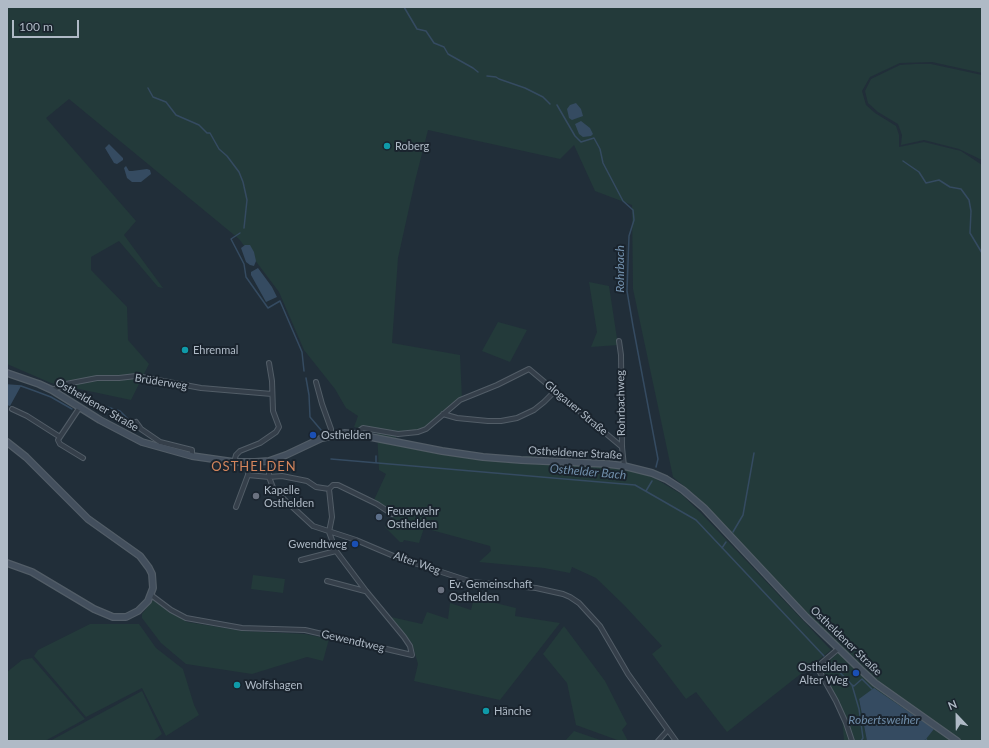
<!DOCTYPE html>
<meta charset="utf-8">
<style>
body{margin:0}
#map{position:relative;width:989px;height:748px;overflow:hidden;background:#212e39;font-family:Lato,sans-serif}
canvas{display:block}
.frame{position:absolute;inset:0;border:8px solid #afbac6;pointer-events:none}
.north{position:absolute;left:937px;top:696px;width:40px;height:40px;-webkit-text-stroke:3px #1a242e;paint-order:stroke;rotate:338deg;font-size:11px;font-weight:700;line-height:16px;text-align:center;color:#afbac6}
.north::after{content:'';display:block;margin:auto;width:14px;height:18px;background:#afbac6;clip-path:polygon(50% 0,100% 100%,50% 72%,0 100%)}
.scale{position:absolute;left:12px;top:20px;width:67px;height:18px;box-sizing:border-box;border:2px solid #afbac6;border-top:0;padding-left:5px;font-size:12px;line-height:14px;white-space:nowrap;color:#afbac6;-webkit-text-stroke:3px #1a242e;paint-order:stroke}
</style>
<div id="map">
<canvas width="989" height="748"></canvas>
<div class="frame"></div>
<div class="north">N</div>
<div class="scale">100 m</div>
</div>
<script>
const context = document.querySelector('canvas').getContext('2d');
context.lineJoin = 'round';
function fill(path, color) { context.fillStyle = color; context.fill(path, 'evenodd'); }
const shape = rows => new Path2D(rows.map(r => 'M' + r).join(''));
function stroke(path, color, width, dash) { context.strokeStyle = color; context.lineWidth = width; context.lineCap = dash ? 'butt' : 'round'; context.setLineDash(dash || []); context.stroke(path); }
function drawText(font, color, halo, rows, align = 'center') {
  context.font = font + ' Lato,sans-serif'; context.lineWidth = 4; context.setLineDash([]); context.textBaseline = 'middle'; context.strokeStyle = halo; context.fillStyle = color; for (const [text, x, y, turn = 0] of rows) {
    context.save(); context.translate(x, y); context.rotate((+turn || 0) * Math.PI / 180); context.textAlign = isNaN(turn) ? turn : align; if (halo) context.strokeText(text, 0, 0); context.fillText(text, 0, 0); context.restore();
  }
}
const green = shape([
 [7,7,982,7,982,73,932,62,900,63,870,77,862,91,866,105,875,113,896,126,899,135,899,147,924,142,961,151,982,165,982,741,923,741,934,729,859,700,867,741,844,741,842,717,818,672,843,648,787,594,696,496,673,477,633,289,632,205,595,191,574,145,560,159,428,130,415,181,398,258,392,343,460,355,462,399,426,430,396,436,396,445,438,454,522,464,523,456,535,456,534,464,601,466,639,472,656,479,681,494,701,513,831,650,727,732,696,692,686,699,652,654,662,646,624,605,596,578,572,567,570,573,544,568,479,562,491,551,490,546,424,528,419,543,404,540,403,542,400,542,385,527,395,514,374,500,386,474,379,470,377,432,354,427,358,416,346,408,335,389,304,350,279,292,239,239,69,99,46,118,136,221,124,235,163,288,158,287,119,241,91,257,91,270,127,307,128,340,149,364,131,400,51,383,7,364],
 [915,64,931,64,982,75,982,160,959,149,924,140,901,145,902,135,898,124,878,112,868,103,865,91,871,79,900,65],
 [589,282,609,286,618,345,591,347,597,332],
 [498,322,527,330,510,362,482,351],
 [253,575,285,579,283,593,251,589],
 [474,598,516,608,515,616,560,623,500,700,414,681,418,664,412,643,391,617,422,624,427,612,448,619,450,603,471,610],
 [153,600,187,622,243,631,305,634,329,639,323,661,307,657,252,674,186,664,161,643,142,618,142,614],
 [90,624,139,624,156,648,183,669,194,705,199,715,166,736,142,688,86,717,34,656,38,650],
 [564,626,605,681,627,724,622,730,628,741,620,741,576,725,567,683,543,654],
 [32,658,85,719,45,741,7,741,7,672,22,660],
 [142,691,162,734,153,741,50,741],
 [574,731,603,741,565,741]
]);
const water = shape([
 [576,103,581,109,583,116,572,120,569,118,567,109,570,105],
 [581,121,590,128,593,134,591,136,583,137,579,134,575,124],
 [109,144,123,158,123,160,117,164,114,163,105,148],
 [126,166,129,171,132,171,147,169,150,170,151,174,141,182,132,182,127,178,124,168],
 [245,245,250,245,254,252,256,261,254,266,250,265,246,262,241,248],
 [258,268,272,287,277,297,266,302,251,275,251,272],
 [7,385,21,386,10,406,7,405],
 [874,688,934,729,926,739,923,741,867,741,859,699]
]);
const stream = shape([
 [404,7,417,29,426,31,434,43,444,47,448,54,473,68,478,72],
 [487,76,496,77,499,79,525,88,543,97,550,104],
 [148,88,153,97,166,102,176,115,199,125,207,133,210,133,219,149,227,156,239,172,243,182,247,200,244,228],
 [557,105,575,136,581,142,594,138,600,149,603,163,623,201,633,210,634,220,629,236,627,291,633,326,658,459,656,467],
 [903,161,919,172,926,183,939,180,950,187,961,189,969,200,971,211,970,233,982,253],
 [240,233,231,239,244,264,246,277,268,308,280,301,302,352,304,371],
 [306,378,309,395,310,417,321,430],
 [7,385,21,386,35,391,51,397,72,409],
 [91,405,104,406,120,411,133,424],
 [331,459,635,485,696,520,824,656],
 [376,463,376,456],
 [646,491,652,481],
 [733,532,743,515,754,453],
 [722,548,726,542],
 [829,661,852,685,854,686,862,679,872,689],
 [852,685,859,709,863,738,861,741],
 [926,739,927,741]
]);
const street = shape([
 [619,341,621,355,622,447,624,466],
 [316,382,322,404,331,429,331,435],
 [52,390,66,384,97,378,119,378,136,376,201,388,272,394],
 [12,409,27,416,60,437,58,440,60,444,83,458],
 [443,414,457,418,488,421,501,421,517,418,534,410,544,402,555,391],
 [136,422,141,429,160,442,192,450,192,456],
 [355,434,363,428,398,434,418,432,426,429,460,400,497,385,529,369,622,447],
 [60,437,80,407],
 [269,461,269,477,274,490,313,526,356,540,396,557,472,582,536,588,563,594,570,597,579,603,600,626,628,674,676,741],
 [234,462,236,455,240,451,260,443,276,432,279,427,273,411,272,381,269,363],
 [248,475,269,477,282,476,307,481,316,487,329,489,333,485,338,485,377,504,392,514],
 [236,507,248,475,249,462],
 [301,560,336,551],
 [327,581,365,591],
 [151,595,171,610,186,618,242,628,305,630,412,655,410,646,404,637,366,591,336,551,329,532,332,517,329,489],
 [838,649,817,667,836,701,846,723,852,741],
 [658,741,668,730]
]);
const secondary = shape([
 [7,373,39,384,52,390,100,420,142,442,192,456,234,462,255,462,269,461,286,455,322,438,345,433,355,434,442,451,483,457,521,460,608,464,624,466,652,473,666,479,683,490,704,508,806,617,861,670,875,683,957,741],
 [7,442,26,457,88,519,140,556,149,568,152,574,153,588,148,601,138,611,126,617,113,617,94,609,32,572,7,563]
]);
const markers = [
 [387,146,4,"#0f9aa8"],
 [185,350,4,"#0f9aa8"],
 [313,435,4,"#1a4fb4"],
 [256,496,4,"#6b7280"],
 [379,517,4,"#5c6f8a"],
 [355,544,4,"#1a4fb4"],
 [441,590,4,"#6b7280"],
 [856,673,4,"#1a4fb4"],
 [237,685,4,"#0f9aa8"],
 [486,711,4,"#0f9aa8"]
];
const poiNames = [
 ["Roberg",395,146],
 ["Ehrenmal",193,350],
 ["Osthelden",321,435],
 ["Kapelle",264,490],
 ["Osthelden",264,503],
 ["Feuerwehr",387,511],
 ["Osthelden",387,524],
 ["Gwendtweg",347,544,"right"],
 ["Ev. Gemeinschaft",449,584],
 ["Osthelden",449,597],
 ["Osthelden",848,667,"right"],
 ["Alter Weg",848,680,"right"],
 ["Wolfshagen",245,685],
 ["Hänche",494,711]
];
const streetNames = [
 ["Brüderweg",161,382,9],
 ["Rohrbachweg",621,403,-91],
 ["Ostheldener Straße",97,405,30],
 ["Glogauer Straße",576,408,40],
 ["Ostheldener Straße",575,453,3],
 ["Alter Weg",417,563,19],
 ["Gewendtweg",353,641,13],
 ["Ostheldener Straße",846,641,44]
];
const waterNames = [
 ["Rohrbach",620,269,-90],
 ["Osthelder Bach",588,472,5],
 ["Robertsweiher",884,720]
];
const quarterNames = [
 ["OSTHELDEN",254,467]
];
fill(green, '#233a3a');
fill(water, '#354b61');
stroke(stream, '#354b61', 1.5);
stroke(street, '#525d67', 6);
stroke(secondary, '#525d67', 8);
stroke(street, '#353f4a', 4);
stroke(secondary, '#434f5d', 5.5);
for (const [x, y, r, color] of markers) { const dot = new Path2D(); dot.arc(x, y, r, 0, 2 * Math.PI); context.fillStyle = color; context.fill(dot); stroke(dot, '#1a242e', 1.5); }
drawText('11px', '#afbac6', '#1a242e', poiNames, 'left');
drawText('11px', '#afbac6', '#1a242e', streetNames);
drawText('italic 12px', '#708eaa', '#1a242e', waterNames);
context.letterSpacing = '1px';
drawText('13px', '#d4855c', '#1a242e', quarterNames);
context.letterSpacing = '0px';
</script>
